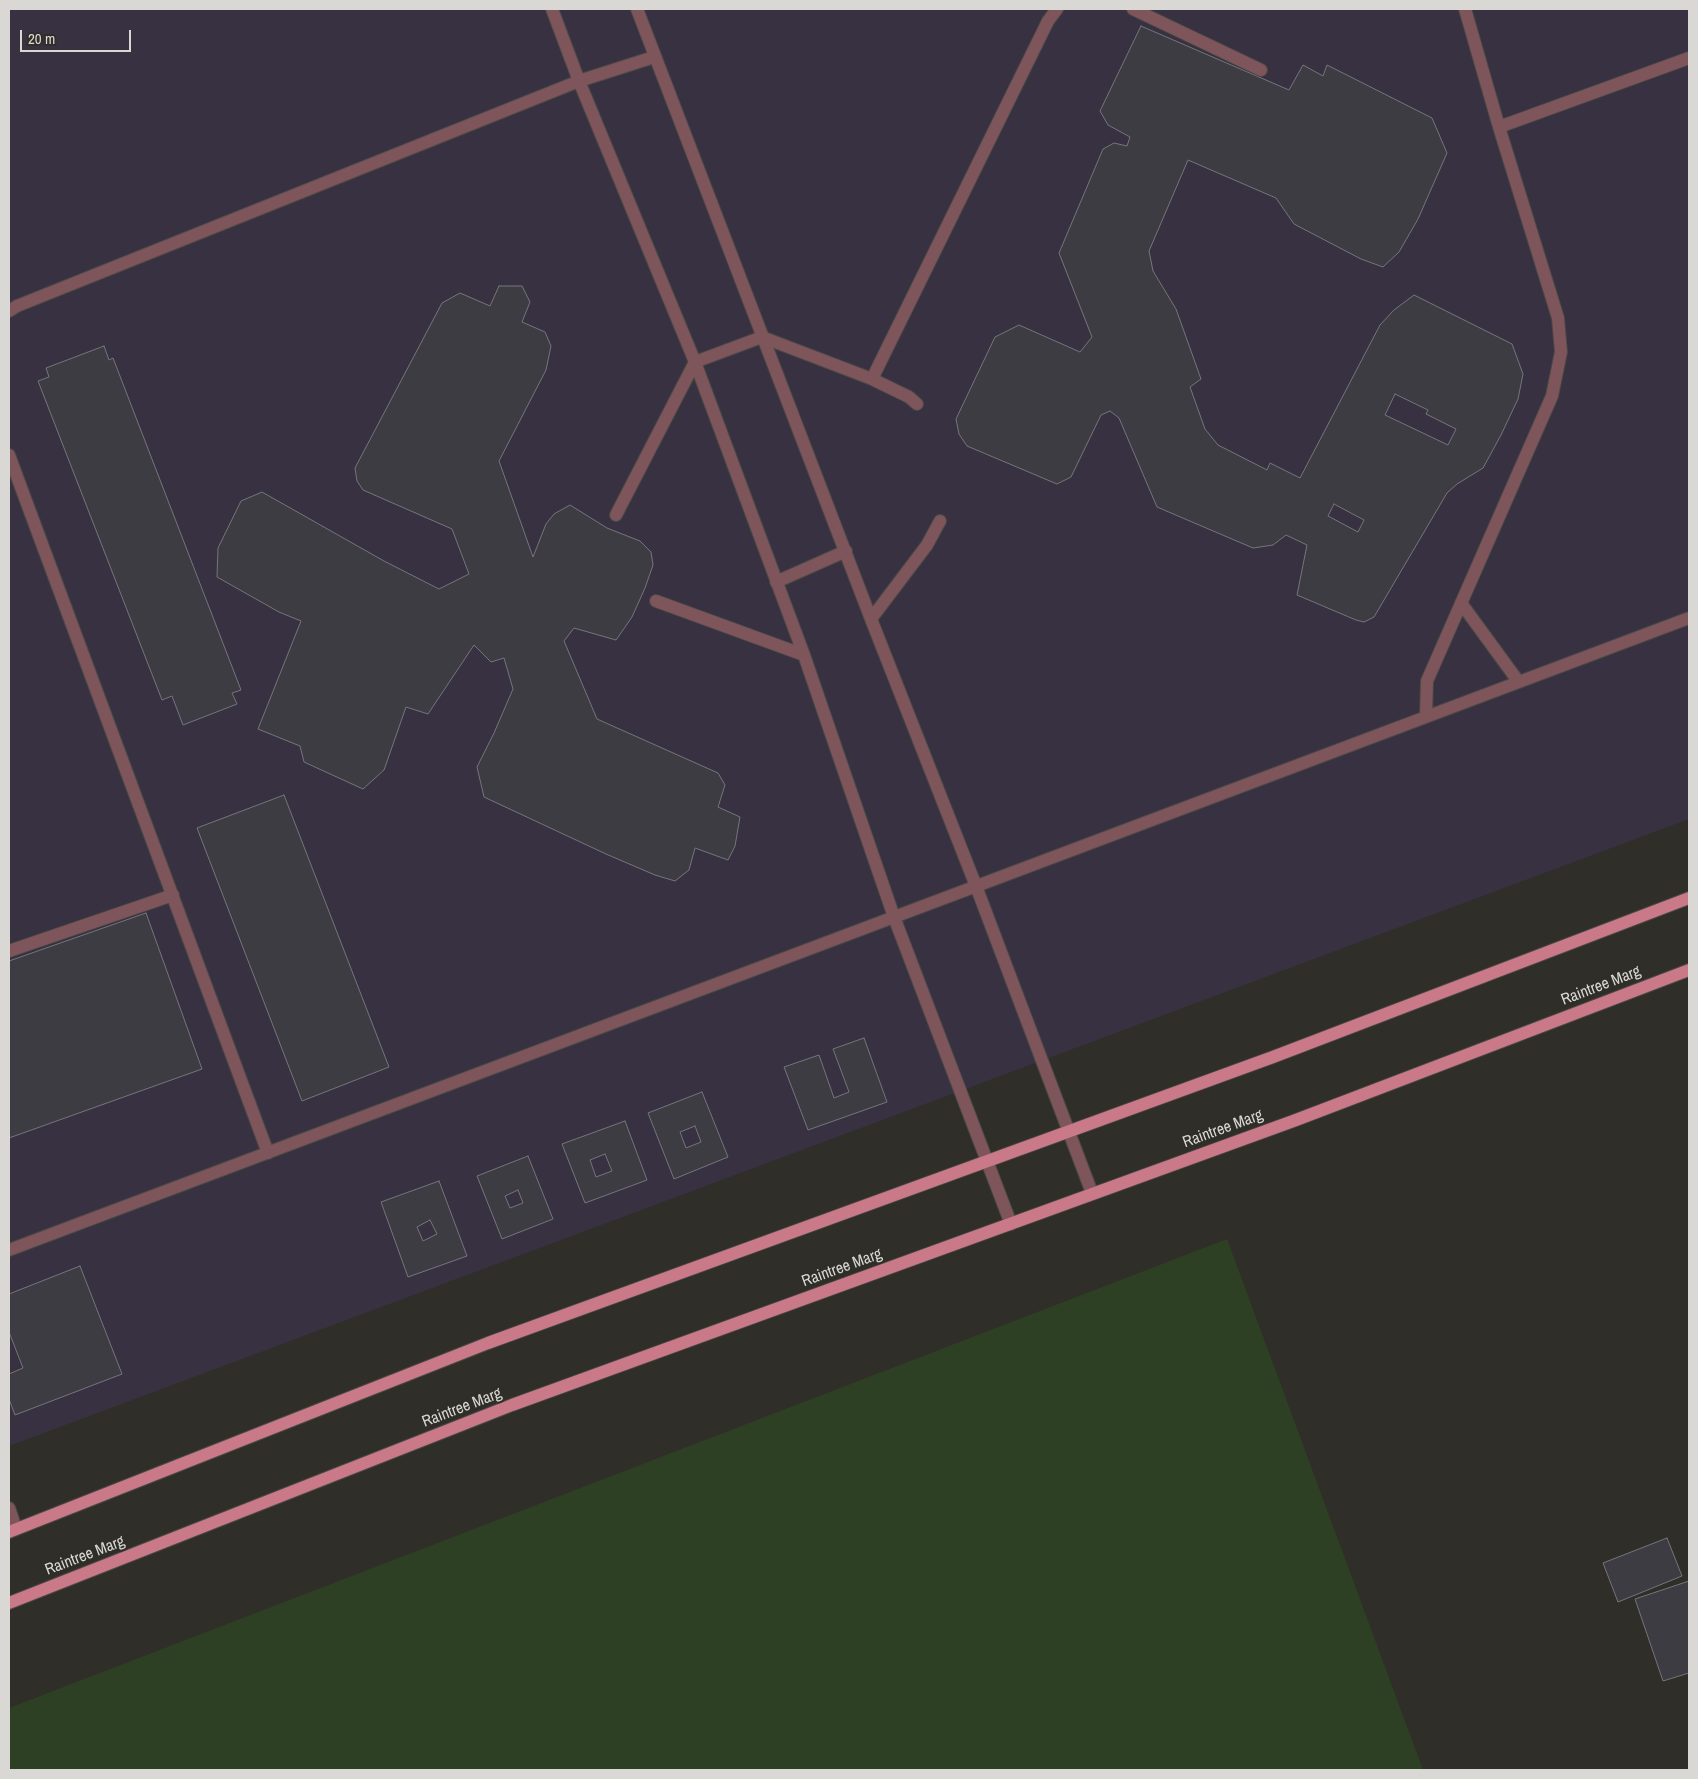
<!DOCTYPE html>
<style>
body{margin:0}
#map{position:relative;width:1698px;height:1779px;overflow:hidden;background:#2f2e28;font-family:"Archivo Narrow",sans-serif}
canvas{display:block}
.frame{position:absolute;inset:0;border:10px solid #d9d8d4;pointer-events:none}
.scale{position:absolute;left:20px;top:30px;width:111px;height:22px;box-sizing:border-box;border:2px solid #d9d8d4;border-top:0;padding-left:6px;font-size:15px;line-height:18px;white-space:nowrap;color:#d9d8d4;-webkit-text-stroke:4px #2f2e28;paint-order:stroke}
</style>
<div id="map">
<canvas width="1698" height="1779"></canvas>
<div class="frame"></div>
<div class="scale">20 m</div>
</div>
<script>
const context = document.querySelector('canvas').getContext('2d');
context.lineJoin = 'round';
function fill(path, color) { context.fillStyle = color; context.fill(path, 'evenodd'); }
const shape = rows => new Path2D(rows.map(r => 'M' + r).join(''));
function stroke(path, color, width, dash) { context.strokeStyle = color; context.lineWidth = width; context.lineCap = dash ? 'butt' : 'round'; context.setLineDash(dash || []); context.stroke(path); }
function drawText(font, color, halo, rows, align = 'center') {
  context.font = font + ' "Archivo Narrow",sans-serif'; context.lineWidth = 4; context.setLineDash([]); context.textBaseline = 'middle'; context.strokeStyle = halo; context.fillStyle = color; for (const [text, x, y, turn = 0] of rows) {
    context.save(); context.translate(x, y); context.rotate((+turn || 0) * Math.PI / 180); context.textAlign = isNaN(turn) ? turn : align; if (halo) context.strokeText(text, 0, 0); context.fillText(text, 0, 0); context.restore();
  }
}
const medical = shape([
 [9,9,1689,9,1689,819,9,1446]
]);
const green = shape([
 [1227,1239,1423,1770,9,1770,9,1708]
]);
const building = shape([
 [1141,26,1289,90,1303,65,1323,76,1327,65,1432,118,1447,153,1418,219,1399,252,1383,267,1361,259,1294,224,1276,198,1188,160,1149,251,1153,271,1176,309,1201,379,1190,387,1205,429,1218,445,1267,470,1270,463,1300,478,1380,325,1394,310,1414,295,1512,344,1523,374,1518,399,1501,435,1483,468,1457,484,1447,493,1374,617,1364,622,1356,620,1297,595,1307,545,1286,535,1273,545,1253,548,1157,507,1119,418,1110,411,1101,415,1071,477,1057,484,967,446,959,434,956,419,995,337,1019,325,1080,352,1092,337,1059,253,1103,149,1114,143,1127,146,1130,137,1108,125,1100,111,1141,26],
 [1395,394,1428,410,1426,414,1456,429,1448,445,1385,415,1395,394],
 [1334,504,1364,520,1358,532,1328,516,1334,504],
 [499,286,522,286,530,302,522,322,545,332,551,346,546,370,499,461,533,557,546,524,554,514,570,505,607,528,640,541,651,552,653,565,645,588,632,617,616,640,574,628,564,641,597,719,718,773,725,785,718,807,740,817,735,846,728,860,695,848,689,870,675,881,655,875,606,854,484,797,477,767,494,733,513,689,504,658,491,662,474,645,428,714,406,707,384,770,363,789,304,762,300,746,258,729,301,621,279,612,217,577,218,548,241,501,262,492,384,561,439,589,469,574,452,529,363,490,357,481,355,468,442,303,460,293,490,306,499,286],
 [104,346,109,360,113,358,241,690,232,693,237,704,183,725,172,696,162,700,38,381,49,377,46,368,104,346],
 [284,795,389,1067,302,1101,197,828,284,795],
 [146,913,202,1069,9,1138,9,961,146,913],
 [864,1038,887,1102,808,1130,784,1067,819,1055,834,1098,849,1092,833,1049,864,1038],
 [702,1092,728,1157,674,1179,648,1113,702,1092],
 [695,1126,701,1142,686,1148,680,1132,695,1126],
 [625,1121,647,1180,585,1203,562,1144,625,1121],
 [605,1154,612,1171,596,1177,590,1160,605,1154],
 [528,1156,553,1219,502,1239,477,1176,528,1156],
 [518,1190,523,1203,510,1208,505,1196,518,1190],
 [439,1181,467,1256,408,1277,381,1202,439,1181],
 [430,1220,437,1234,423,1241,417,1227,430,1220],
 [80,1266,122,1374,15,1415,9,1399,9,1374,23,1368,9,1332,9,1294,80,1266],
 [1667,1538,1682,1576,1618,1602,1603,1563,1667,1538],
 [1689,1581,1689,1673,1663,1681,1635,1599,1689,1581]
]);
const service = shape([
 [552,9,579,81,695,362,804,655,894,917,1011,1224],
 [637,9,871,619,976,886,1092,1193],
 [1133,9,1261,70],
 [1499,127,1689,58],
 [9,311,17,306,579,81,654,57],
 [872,379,1048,21,1057,9],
 [9,455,268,1153],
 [616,515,695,362,762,337,872,379,909,397,917,404],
 [776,582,846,551],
 [656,601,804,655],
 [1461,603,1518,681],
 [871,619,927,545,940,521],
 [1426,716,1427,681,1552,396,1561,352,1558,318,1499,127,1465,9],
 [9,951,173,895],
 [9,1250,1689,618],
 [9,1508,16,1529]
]);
const primary = shape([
 [9,1532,488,1343,1273,1057,1689,898],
 [9,1603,512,1405,1296,1120,1689,970]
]);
const streetNames = [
 ["Raintree Marg",1601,986,-21],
 ["Raintree Marg",1223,1129,-20],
 ["Raintree Marg",842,1268,-20],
 ["Raintree Marg",462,1408,-21],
 ["Raintree Marg",85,1556,-21]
];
fill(medical, '#383142');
fill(green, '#2e4023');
fill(building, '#3d3c43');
stroke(building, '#75757c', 1);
stroke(service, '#4a4944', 14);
stroke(primary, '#4a4944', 14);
stroke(service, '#7d555b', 12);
stroke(primary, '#ca7988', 12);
drawText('16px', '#d9d8d4', '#2f2e28', streetNames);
</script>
